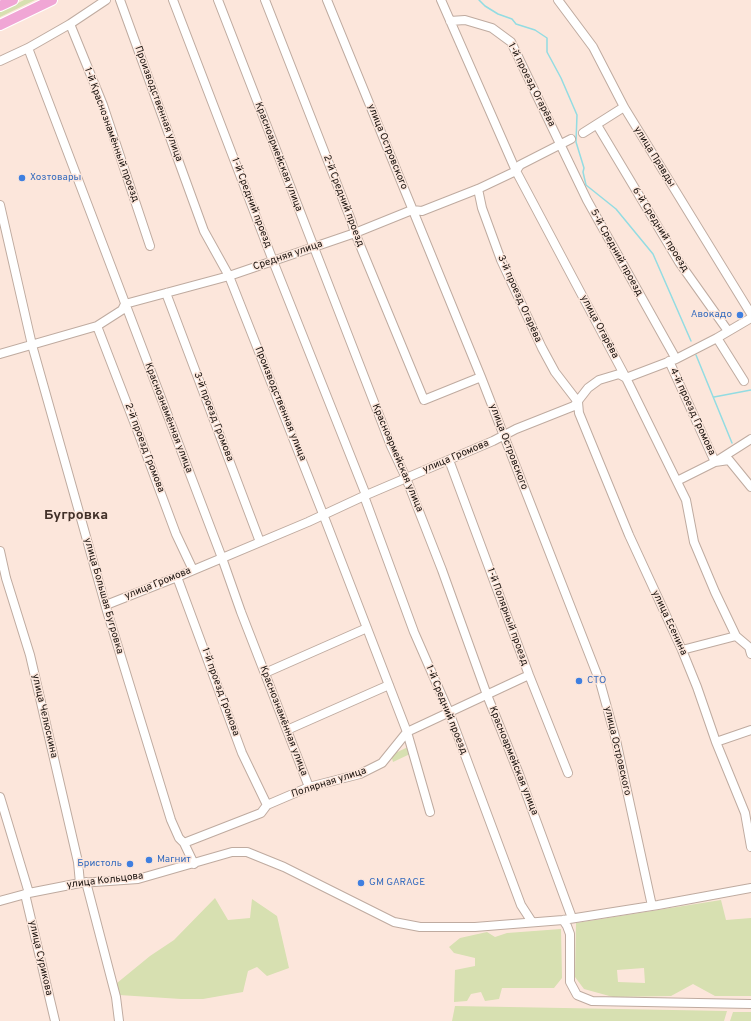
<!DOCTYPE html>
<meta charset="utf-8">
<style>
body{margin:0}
canvas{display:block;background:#fce6db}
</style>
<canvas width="751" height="1021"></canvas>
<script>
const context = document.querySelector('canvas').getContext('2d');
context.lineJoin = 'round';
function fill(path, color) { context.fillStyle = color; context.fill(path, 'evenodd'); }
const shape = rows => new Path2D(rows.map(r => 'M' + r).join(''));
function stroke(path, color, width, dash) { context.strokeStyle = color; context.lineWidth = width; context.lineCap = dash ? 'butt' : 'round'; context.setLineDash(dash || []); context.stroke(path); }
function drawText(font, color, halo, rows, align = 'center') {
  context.font = font + ' Overpass,sans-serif'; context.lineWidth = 3; context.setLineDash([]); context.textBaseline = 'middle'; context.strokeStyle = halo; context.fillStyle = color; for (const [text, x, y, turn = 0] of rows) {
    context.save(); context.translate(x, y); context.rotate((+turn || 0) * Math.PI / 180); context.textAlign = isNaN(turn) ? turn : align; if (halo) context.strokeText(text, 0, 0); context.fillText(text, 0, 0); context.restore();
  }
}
const green = shape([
 [24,0,35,0,0,17,0,12],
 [408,747,410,754,393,762,391,755],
 [215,898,228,920,250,918,252,899,277,916,289,968,267,976,257,967,248,971,243,992,203,999,181,999,119,995,117,983,150,956,174,940],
 [721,900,726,920,751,918,751,996,715,996,693,984,671,996,613,997,584,989,575,977,576,923],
 [644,968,645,983,618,982,617,970],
 [561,929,562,978,554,988,502,988,499,999,485,1001,481,992,471,994,467,1001,454,1002,455,970,475,966,475,958,454,953,449,947,460,938,487,932,495,937,507,933],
 [455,1006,727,1011,724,1021,452,1021],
 [733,1012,751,1012,751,1021,730,1021]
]);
const stream = shape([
 [479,0,485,6,498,14,512,19,516,24,535,30,547,38,547,52,561,78,577,115,576,142,584,168,583,172,586,185,616,209,653,254,691,341],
 [696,355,732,443],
 [714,397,751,390]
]);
const minor = shape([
 [120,0,204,231,229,276,323,514,407,732,430,812],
 [173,0,273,261,366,495],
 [218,0,391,446,406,478,442,570,487,695,519,774,572,918],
 [265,0,351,220,355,233,424,400,481,377],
 [327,0,481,377,600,682,616,740,652,906],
 [441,0,516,171,626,378,686,500,694,542,715,592,736,636,749,647,751,654],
 [558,0,593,47,624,107,751,314],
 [450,21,465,20,492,28,511,42,587,200,676,359],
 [70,24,103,105,150,246],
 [28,48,222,558,241,612,309,787],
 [0,61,28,48,70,24,106,0],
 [597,125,679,262,728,331],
 [583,133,624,107],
 [478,189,482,208,501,260,542,348,555,372,578,402,579,413,629,535,682,650,697,687,716,742,745,813,751,847],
 [0,205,32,345,107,611,171,820,179,838,184,843,194,864],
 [166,293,260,542],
 [97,326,141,440,176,534,193,570],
 [717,338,744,381],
 [0,354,97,326,122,310,125,304,229,276,355,233,412,210,422,211,478,189,516,171,520,165,571,139],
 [669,361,715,462,729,460,751,487],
 [449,460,529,675,568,773],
 [677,481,715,462,751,439],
 [364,496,414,632,449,712,521,905,532,922],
 [0,551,6,578,30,655,78,862,80,883],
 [177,577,242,753,267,805],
 [106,605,177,577,308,522,364,496,493,441,516,429,574,406,588,388,599,380,619,374,626,378,676,359,717,338,751,318],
 [682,650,736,636],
 [265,673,367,628],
 [287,730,389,685],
 [716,742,751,730],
 [0,797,29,893],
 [184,843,261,813,267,805,309,787,360,774,382,763,407,732,529,675],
 [86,882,116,997,119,1021],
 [25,894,55,1021],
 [0,901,29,893,80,883,138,879,232,852,247,852,284,867,394,922,420,927,475,927,563,920,658,905,751,888],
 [563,920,567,926,570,934,570,982,577,995,592,1001,751,1004]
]);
const major = shape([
 [0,6,13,0],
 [0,25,52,0]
]);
const markers = [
 [22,178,4,"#3f7fe0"],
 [740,315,4,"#3f7fe0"],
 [579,681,4,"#3f7fe0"],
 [149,860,4,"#3f7fe0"],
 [130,864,4,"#3f7fe0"],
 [361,883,4,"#3f7fe0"]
];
const streetNames = [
 ["1-й проезд Огарёва",531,85,63],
 ["Производственная улица",158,104,70],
 ["1-й Краснознамённый проезд",111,135,70],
 ["улица Островского",387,147,68],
 ["Красноармейская улица",278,157,69],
 ["улица Правды",654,157,58],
 ["2-й Средний проезд",343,201,69],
 ["1-й Средний проезд",251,203,69],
 ["6-й Средний проезд",660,230,58],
 ["5-й Средний проезд",616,253,61],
 ["Средняя улица",288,256,-19],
 ["3-й проезд Огарёва",519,299,66],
 ["улица Огарёва",599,327,62],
 ["Производственная улица",280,404,68],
 ["4-й проезд Громова",692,412,65],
 ["3-й проезд Громова",213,417,69],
 ["Краснознамённая улица",168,418,69],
 ["улица Островского",508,447,69],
 ["2-й проезд Громова",144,448,69],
 ["улица Громова",456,457,-23],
 ["Красноармейская улица",397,458,67],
 ["улица Громова",158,584,-22],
 ["улица Большая Бугровка",103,596,74],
 ["1-й Полярный проезд",507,617,70],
 ["улица Есенина",669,623,65],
 ["1-й проезд Громова",220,692,70],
 ["1-й Средний проезд",446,710,68],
 ["улица Челюскина",44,716,77],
 ["Краснознамённая улица",283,721,69],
 ["улица Островского",617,751,77],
 ["Красноармейская улица",513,761,68],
 ["Полярная улица",329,783,-18],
 ["улица Кольцова",105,881,-7],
 ["улица Сурикова",40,958,77]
];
const shopNames = [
 ["Хозтовары",30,178],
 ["Авокадо",732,315,"right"],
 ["СТО",587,681],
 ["Магнит",157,860],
 ["Бристоль",122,864,"right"],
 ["GM GARAGE",369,883]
];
const districtNames = [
 ["Бугровка",76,516]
];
fill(green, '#d7e0b1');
stroke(stream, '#93dce2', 1.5);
stroke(minor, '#bfaba0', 10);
stroke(major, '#fff', 12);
stroke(minor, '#fff', 8);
stroke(major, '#f0a6d5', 10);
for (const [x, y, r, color] of markers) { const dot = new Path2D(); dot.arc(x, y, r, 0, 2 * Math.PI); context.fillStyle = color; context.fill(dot); stroke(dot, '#fce6db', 1.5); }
drawText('10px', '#17100c', '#fce6db', streetNames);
drawText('10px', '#366cbe', '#fce6db', shopNames, 'left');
drawText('bold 14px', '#413028', '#fce6db', districtNames);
</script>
